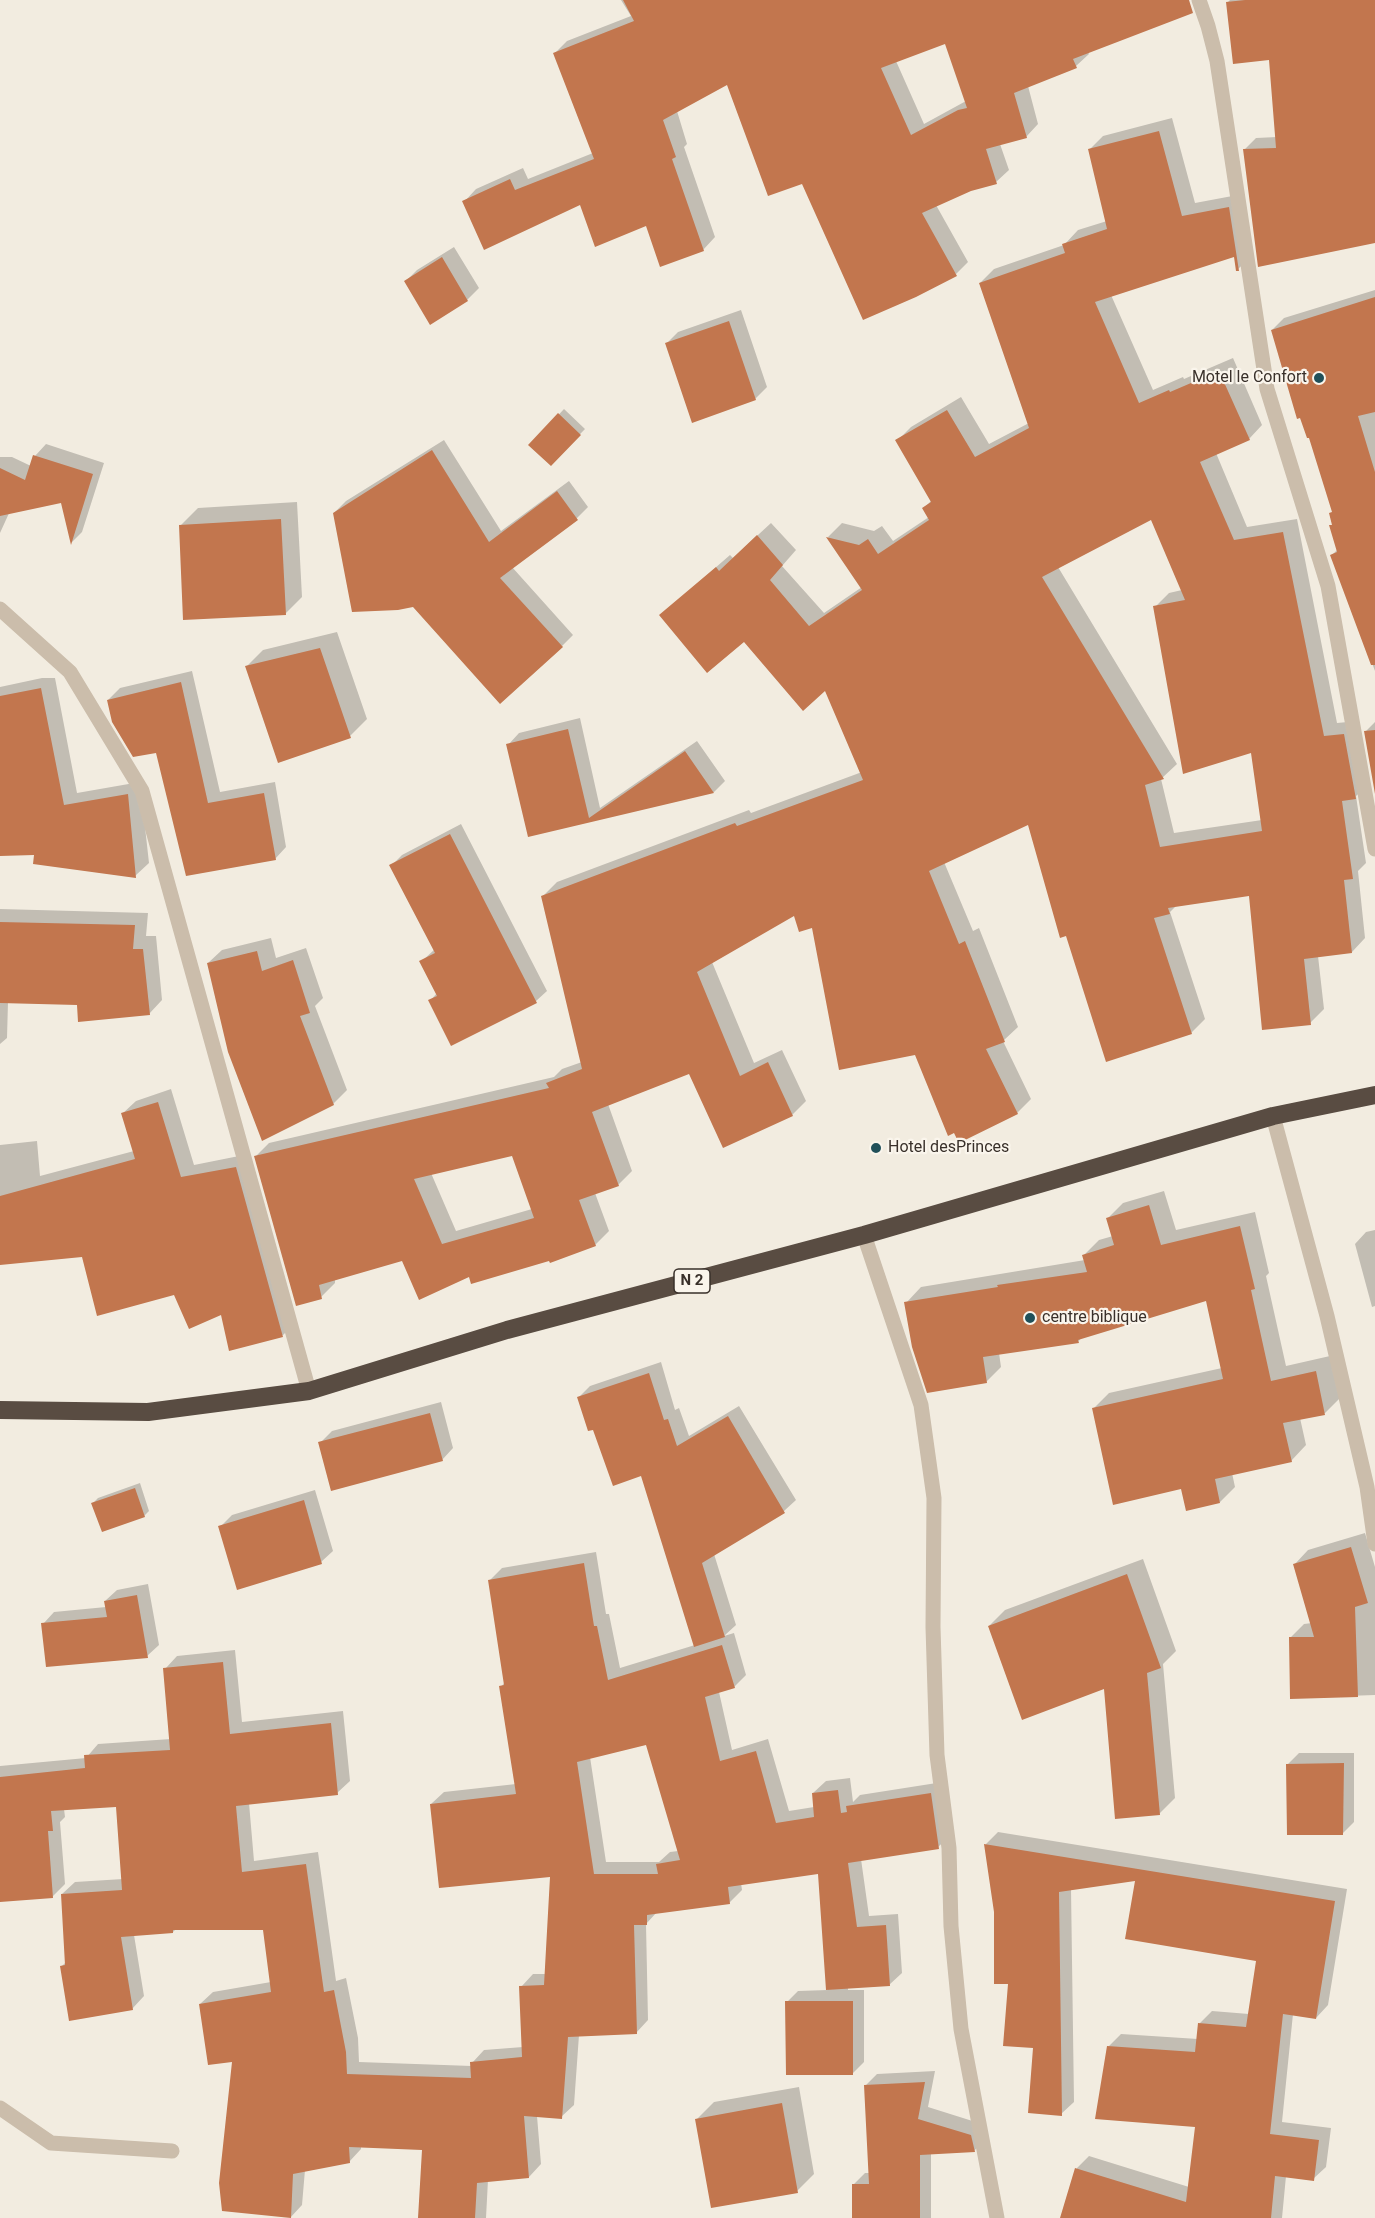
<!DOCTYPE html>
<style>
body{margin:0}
canvas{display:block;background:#f2ece0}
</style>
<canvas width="1375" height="2218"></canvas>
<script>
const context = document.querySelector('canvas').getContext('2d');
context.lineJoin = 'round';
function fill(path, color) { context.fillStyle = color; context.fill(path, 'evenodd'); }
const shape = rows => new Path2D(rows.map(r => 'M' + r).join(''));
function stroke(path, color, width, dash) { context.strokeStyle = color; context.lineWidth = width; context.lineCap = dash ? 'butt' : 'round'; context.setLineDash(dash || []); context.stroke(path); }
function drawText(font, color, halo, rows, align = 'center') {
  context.font = font + ' Roboto,sans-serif'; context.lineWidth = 4.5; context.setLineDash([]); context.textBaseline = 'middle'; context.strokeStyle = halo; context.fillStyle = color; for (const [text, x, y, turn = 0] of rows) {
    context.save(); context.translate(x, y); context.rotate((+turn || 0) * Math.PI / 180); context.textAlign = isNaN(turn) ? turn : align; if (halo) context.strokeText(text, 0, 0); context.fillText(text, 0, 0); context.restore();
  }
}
const shadow = shape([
 [621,0,1162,0,1088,52,1089,54,1076,66,1028,86,1038,124,1026,137,1000,144,1009,170,996,182,971,190,936,205,968,262,956,274,728,83,677,111,687,144,684,147,715,237,703,250,647,224,580,203,464,202,476,189,523,168,528,179,593,153,555,53,567,41,631,16],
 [946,42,966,101,924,124,896,61],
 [1230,0,1375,0,1375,242,1244,150,1256,138,1277,137,1270,58,1227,3],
 [1172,118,1195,203,1243,194,1252,256,1238,269,1235,255,1111,295,1153,390,1183,377,1184,379,1233,358,1262,425,1249,439,1216,453,1247,527,1297,519,1337,723,1358,721,1369,784,1356,796,1366,863,1358,871,1365,938,1352,952,1318,956,1324,1009,1310,1023,1250,895,1176,906,1170,912,1205,1019,1191,1033,1029,823,944,862,973,931,979,928,1018,1027,1003,1041,1031,1099,1017,1113,916,1053,813,927,795,913,712,962,754,1063,782,1050,806,1101,792,1115,690,1072,608,1104,632,1171,618,1185,595,1193,609,1231,595,1245,550,1259,470,1275,403,1259,335,1279,335,1283,321,1297,255,1157,269,1143,554,1077,562,1069,582,1062,543,896,557,882,749,810,751,813,862,772,825,689,744,640,661,615,730,555,733,558,771,523,796,550,782,566,824,613,862,587,828,537,842,523,874,531,882,526,893,541,929,517,924,508,932,500,897,441,911,427,961,397,989,444,1029,423,980,283,994,269,1064,245,1078,230,1107,221,1089,150,1103,136],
 [1152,518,1182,590,1169,593,1155,607,1252,751,1262,820,1174,833,1161,779,1177,764,1058,567],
 [513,1155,532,1209,456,1231,431,1173],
 [454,247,479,288,467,300,431,322,406,281,417,270],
 [1375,290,1375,671,1332,555,1338,549,1331,526,1333,523,1334,511,1310,436,1272,330,1284,318],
 [741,310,767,387,755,399,666,344,678,332],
 [564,409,585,429,551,464,530,445],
 [444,440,501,531,569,481,588,507,577,518,512,567,573,635,562,646,334,513,346,501],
 [46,444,104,463,82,532,72,542,62,501,10,511,0,533,0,457,12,457,31,466,35,456],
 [297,502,302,597,285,614,181,525,198,508],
 [337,632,367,719,350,736,246,667,263,650],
 [192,671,220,792,275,782,286,847,275,859,187,875,157,751,108,700,120,688],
 [42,678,55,678,77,793,140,782,149,863,135,876,36,853,0,854,0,687],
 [580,718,600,808,697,741,725,781,714,792,529,835,508,745,519,733],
 [1375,722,1375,785,1365,732],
 [461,824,547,991,536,1001,452,1044,430,1001,437,993,421,962,435,949,391,866,402,855],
 [0,909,148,913,146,936,156,936,162,1000,149,1014,78,1003,8,1002,7,1038,0,1044],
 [271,938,276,958,306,948,323,998,315,1006,347,1090,333,1104,208,963,222,950],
 [171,1089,194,1165,249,1154,296,1322,283,1335,230,1349,222,1313,83,1255,0,1263,0,1145,37,1141,40,1176,134,1151,122,1114,136,1101],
 [1164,1191,1176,1230,1255,1212,1269,1273,1266,1276,1286,1366,1330,1356,1340,1398,1325,1413,1300,1418,1306,1445,1291,1461,1232,1473,1235,1487,1220,1502,1182,1488,1094,1408,1109,1393,1222,1368,1207,1299,1082,1337,1078,1342,999,1353,1001,1367,986,1382,906,1303,921,1287,1085,1260,1084,1255,1099,1240,1113,1236,1108,1218,1123,1203],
 [1375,1230,1375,1306,1372,1307,1355,1244,1366,1232],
 [661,1362,675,1410,679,1408,689,1436,739,1406,796,1500,784,1511,714,1554,736,1625,724,1636,734,1633,746,1675,734,1687,719,1692,732,1750,768,1739,789,1811,814,1807,813,1793,826,1781,850,1778,853,1802,860,1795,943,1782,951,1835,938,1847,861,1859,869,1916,898,1914,902,1973,889,1985,848,1988,848,1990,864,1990,864,2062,852,2074,787,2002,798,1991,828,1990,819,1872,741,1883,742,1890,729,1903,657,1912,646,1924,648,2020,636,2033,579,2035,574,2105,561,2117,537,2116,541,2164,529,2177,488,2180,486,2218,420,2218,423,2148,361,2146,361,2149,349,2162,305,2170,302,2205,290,2218,234,2060,200,2004,213,1992,271,1982,265,1929,176,1929,173,1932,134,1935,144,1996,132,2009,61,1967,66,1962,62,1894,75,1882,123,1879,117,1805,64,1809,65,1817,60,1822,65,1884,52,1897,0,1901,0,1766,86,1758,98,1744,171,1739,165,1669,177,1656,235,1650,242,1722,343,1711,350,1781,337,1793,249,1803,254,1861,318,1852,336,1981,346,1978,358,2038,359,2062,472,2066,472,2063,484,2050,523,2047,521,1987,533,1974,546,1974,551,1875,431,1804,444,1792,516,1784,501,1687,505,1682,490,1580,502,1568,596,1552,606,1614,609,1614,620,1668,695,1645,642,1474,594,1428,578,1398,590,1386],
 [647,1744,678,1851,670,1852,659,1862,606,1862,590,1757],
 [441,1402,453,1448,442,1460,320,1443,332,1431],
 [140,1483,149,1511,144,1516,93,1503,98,1498],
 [315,1490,333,1551,321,1562,220,1527,232,1515],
 [1365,1533,1375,1567,1375,1695,1292,1698,1290,1638,1304,1624,1312,1623,1294,1565,1308,1550],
 [1143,1559,1176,1651,1163,1664,1175,1798,1159,1814,1106,1687,989,1626,1005,1610],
 [148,1584,159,1645,147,1656,43,1624,54,1612,106,1607,105,1601,117,1590],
 [1299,1753,1354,1753,1354,1822,1343,1833,1288,1764],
 [998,1832,1347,1889,1328,2005,1316,2018,1293,2014,1282,2122,1331,2128,1326,2167,1313,2179,1286,2176,1282,2218,1062,2218,1077,2168,1089,2156,1189,2187,1197,2125,1108,2047,1121,2034,1198,2039,1200,2023,1212,2011,1249,2014,1258,1960,1136,1879,1071,1888,1074,2102,1061,2114,1009,1982,995,1912,986,1844],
 [935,2071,928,2107,982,2124,985,2139,974,2151,931,2153,931,2218,853,2218,853,2185,865,2173,870,2173,865,2086,877,2074],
 [799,2087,814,2174,797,2191,697,2119,714,2102]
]);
const building = shape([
 [623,0,1189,0,1193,13,1073,59,1077,68,1014,93,1027,138,986,149,997,184,971,191,922,213,957,276,916,297,863,320,802,184,768,196,727,85,663,120,676,157,672,159,704,251,660,267,646,226,595,247,580,205,484,250,462,201,510,179,515,190,594,159,553,53,634,21],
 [945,44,967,108,958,110,911,135,881,68],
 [1245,0,1375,0,1375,243,1258,267,1243,149,1276,148,1269,60,1233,64,1226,2],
 [1159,131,1182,216,1229,207,1239,271,1236,271,1234,257,1095,302,1139,403,1169,390,1170,392,1219,371,1250,440,1200,462,1234,540,1283,532,1324,736,1344,734,1356,799,1342,801,1353,879,1344,880,1352,953,1304,959,1311,1025,1262,1030,1249,896,1168,908,1170,914,1154,918,1192,1034,1106,1062,1066,936,1060,938,1028,825,929,871,959,944,965,941,1005,1042,986,1049,1018,1114,959,1143,954,1133,948,1136,915,1055,839,1070,812,928,799,932,794,916,697,972,740,1076,768,1062,793,1116,723,1148,689,1074,592,1112,619,1186,579,1200,596,1246,550,1263,549,1261,471,1284,469,1277,419,1300,402,1261,319,1285,322,1299,296,1306,254,1156,549,1088,546,1083,582,1069,541,896,735,823,737,826,863,780,825,691,803,711,744,642,707,673,659,615,716,567,719,571,757,535,783,565,770,580,809,626,862,590,826,537,859,545,868,539,878,554,929,520,922,508,931,502,895,440,947,410,975,457,1029,428,979,283,1065,253,1062,244,1107,229,1088,149],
 [1151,520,1185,600,1153,606,1183,774,1251,753,1262,831,1160,847,1145,785,1164,779,1042,577],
 [512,1156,534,1218,442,1244,414,1179],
 [442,257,468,301,430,325,404,281],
 [1375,297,1375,412,1358,416,1375,472,1375,665,1371,665,1330,555,1337,552,1329,525,1332,525,1329,513,1332,512,1309,438,1307,438,1300,418,1297,419,1271,330],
 [729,321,756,400,692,423,665,343],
 [558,413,581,435,551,466,528,445],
 [432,450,489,542,557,491,578,520,500,578,563,647,500,704,413,607,398,610,352,612,333,513],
 [33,455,93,474,71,545,61,503,0,516,0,468,25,480],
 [281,519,286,615,183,620,179,525],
 [320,648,351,738,278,763,245,666],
 [181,682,208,803,264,793,276,860,186,876,156,753,133,757,112,722,107,700],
 [41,688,64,805,128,794,136,878,33,864,34,855,0,856,0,696],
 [568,729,589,818,685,751,714,793,528,837,506,744],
 [1375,730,1375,794,1364,731],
 [450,834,537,1003,451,1046,428,1000,437,996,419,961,435,953,389,865],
 [0,922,135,925,133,949,143,949,150,1015,78,1022,77,1005,0,1003],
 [257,951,262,971,293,960,310,1013,300,1016,334,1105,262,1141,228,1052,207,963],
 [158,1102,181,1177,236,1167,283,1337,229,1351,221,1315,189,1329,174,1295,97,1316,82,1257,0,1265,0,1196,135,1159,121,1113],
 [1149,1205,1161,1245,1240,1226,1255,1289,1251,1290,1271,1381,1316,1371,1325,1415,1283,1423,1292,1462,1215,1479,1220,1503,1186,1511,1181,1489,1113,1505,1092,1408,1223,1379,1206,1301,1078,1340,1079,1343,983,1357,987,1383,927,1393,912,1347,904,1302,998,1287,997,1285,1087,1272,1082,1255,1114,1245,1106,1218],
 [649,1373,664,1420,668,1419,677,1446,728,1416,785,1513,702,1563,725,1637,694,1647,641,1476,613,1486,593,1430,588,1431,577,1397],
 [430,1413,443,1461,331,1491,318,1442],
 [135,1488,145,1517,102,1532,91,1503],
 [304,1500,322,1564,237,1590,218,1526],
 [1351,1547,1368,1603,1355,1607,1358,1697,1290,1699,1289,1637,1314,1637,1293,1564],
 [584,1563,594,1626,597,1626,608,1680,722,1645,735,1688,705,1697,720,1761,756,1751,776,1823,814,1817,812,1793,838,1790,841,1813,847,1812,846,1806,931,1793,939,1849,848,1863,857,1927,886,1925,890,1986,826,1990,818,1874,728,1887,730,1904,647,1915,647,1925,634,1925,637,2034,568,2037,562,2119,524,2116,529,2178,477,2183,475,2218,418,2218,422,2150,349,2147,350,2163,293,2174,291,2218,222,2211,219,2183,232,2062,208,2065,199,2004,271,1992,263,1930,173,1930,173,1933,121,1937,133,2010,69,2021,60,1966,65,1965,61,1894,122,1890,116,1807,51,1811,53,1831,48,1831,53,1898,0,1902,0,1777,85,1768,84,1755,170,1750,163,1668,223,1662,230,1734,331,1723,338,1795,236,1806,242,1872,306,1864,324,1992,334,1990,346,2052,347,2074,471,2078,470,2062,522,2057,519,1986,544,1985,550,1877,439,1888,430,1804,516,1794,499,1686,504,1685,488,1580],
 [646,1745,680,1860,656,1864,658,1874,594,1874,577,1762],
 [1127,1574,1161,1668,1147,1673,1160,1815,1115,1819,1104,1689,1022,1720,988,1626],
 [137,1595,148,1658,46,1667,41,1623,107,1617,104,1601],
 [1344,1763,1343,1835,1287,1835,1286,1764],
 [984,1844,1335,1901,1316,2019,1283,2014,1270,2134,1319,2140,1314,2181,1275,2176,1271,2218,1060,2218,1075,2168,1186,2202,1195,2127,1095,2119,1107,2046,1195,2052,1198,2023,1246,2027,1256,1961,1125,1939,1135,1881,1059,1892,1062,2116,1028,2113,1033,2048,1003,2046,1008,1984,994,1984,994,1912],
 [785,2001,853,2001,853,2075,786,2075],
 [925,2082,918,2119,971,2135,975,2152,920,2155,920,2218,852,2218,852,2184,869,2184,864,2085],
 [782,2103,798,2193,711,2208,695,2119]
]);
const minor = shape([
 [1199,0,1208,26,1217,61,1267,389,1328,586,1375,849],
 [0,609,70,672,142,791,309,1391],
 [1273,1116,1327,1316,1367,1487,1375,1544],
 [864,1235,921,1405,934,1498,933,1627,937,1755,949,1848,951,1926,961,2029,997,2218],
 [0,2108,51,2143,172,2151]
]);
const highway = shape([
 [0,1410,148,1412,309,1391,507,1330,864,1235,1273,1116,1375,1095]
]);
const markers = [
 [1319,378,6,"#215059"],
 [876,1148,6,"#215059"],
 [1030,1318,6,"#215059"]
];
const shields = [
 [692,1281,36]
];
const shieldNames = [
 ["N 2",692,1281]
];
const poiNames = [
 ["Motel le Confort",1307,378,"right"],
 ["Hotel desPrinces",888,1148],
 ["centre biblique",1042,1318]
];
fill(shadow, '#0003');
fill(building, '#c2764e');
stroke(minor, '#cbbdab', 15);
stroke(highway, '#594c42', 18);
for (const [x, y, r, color] of markers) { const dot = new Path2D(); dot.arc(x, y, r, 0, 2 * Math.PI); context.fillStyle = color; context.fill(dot); stroke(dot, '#faf5ec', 2); }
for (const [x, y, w] of shields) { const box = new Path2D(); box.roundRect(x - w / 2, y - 12, w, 24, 4.5); context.fillStyle = '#faf5ec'; context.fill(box); stroke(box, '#39302a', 1.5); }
drawText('bold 15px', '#39302a', null, shieldNames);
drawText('16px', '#39302a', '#faf5ec', poiNames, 'left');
</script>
